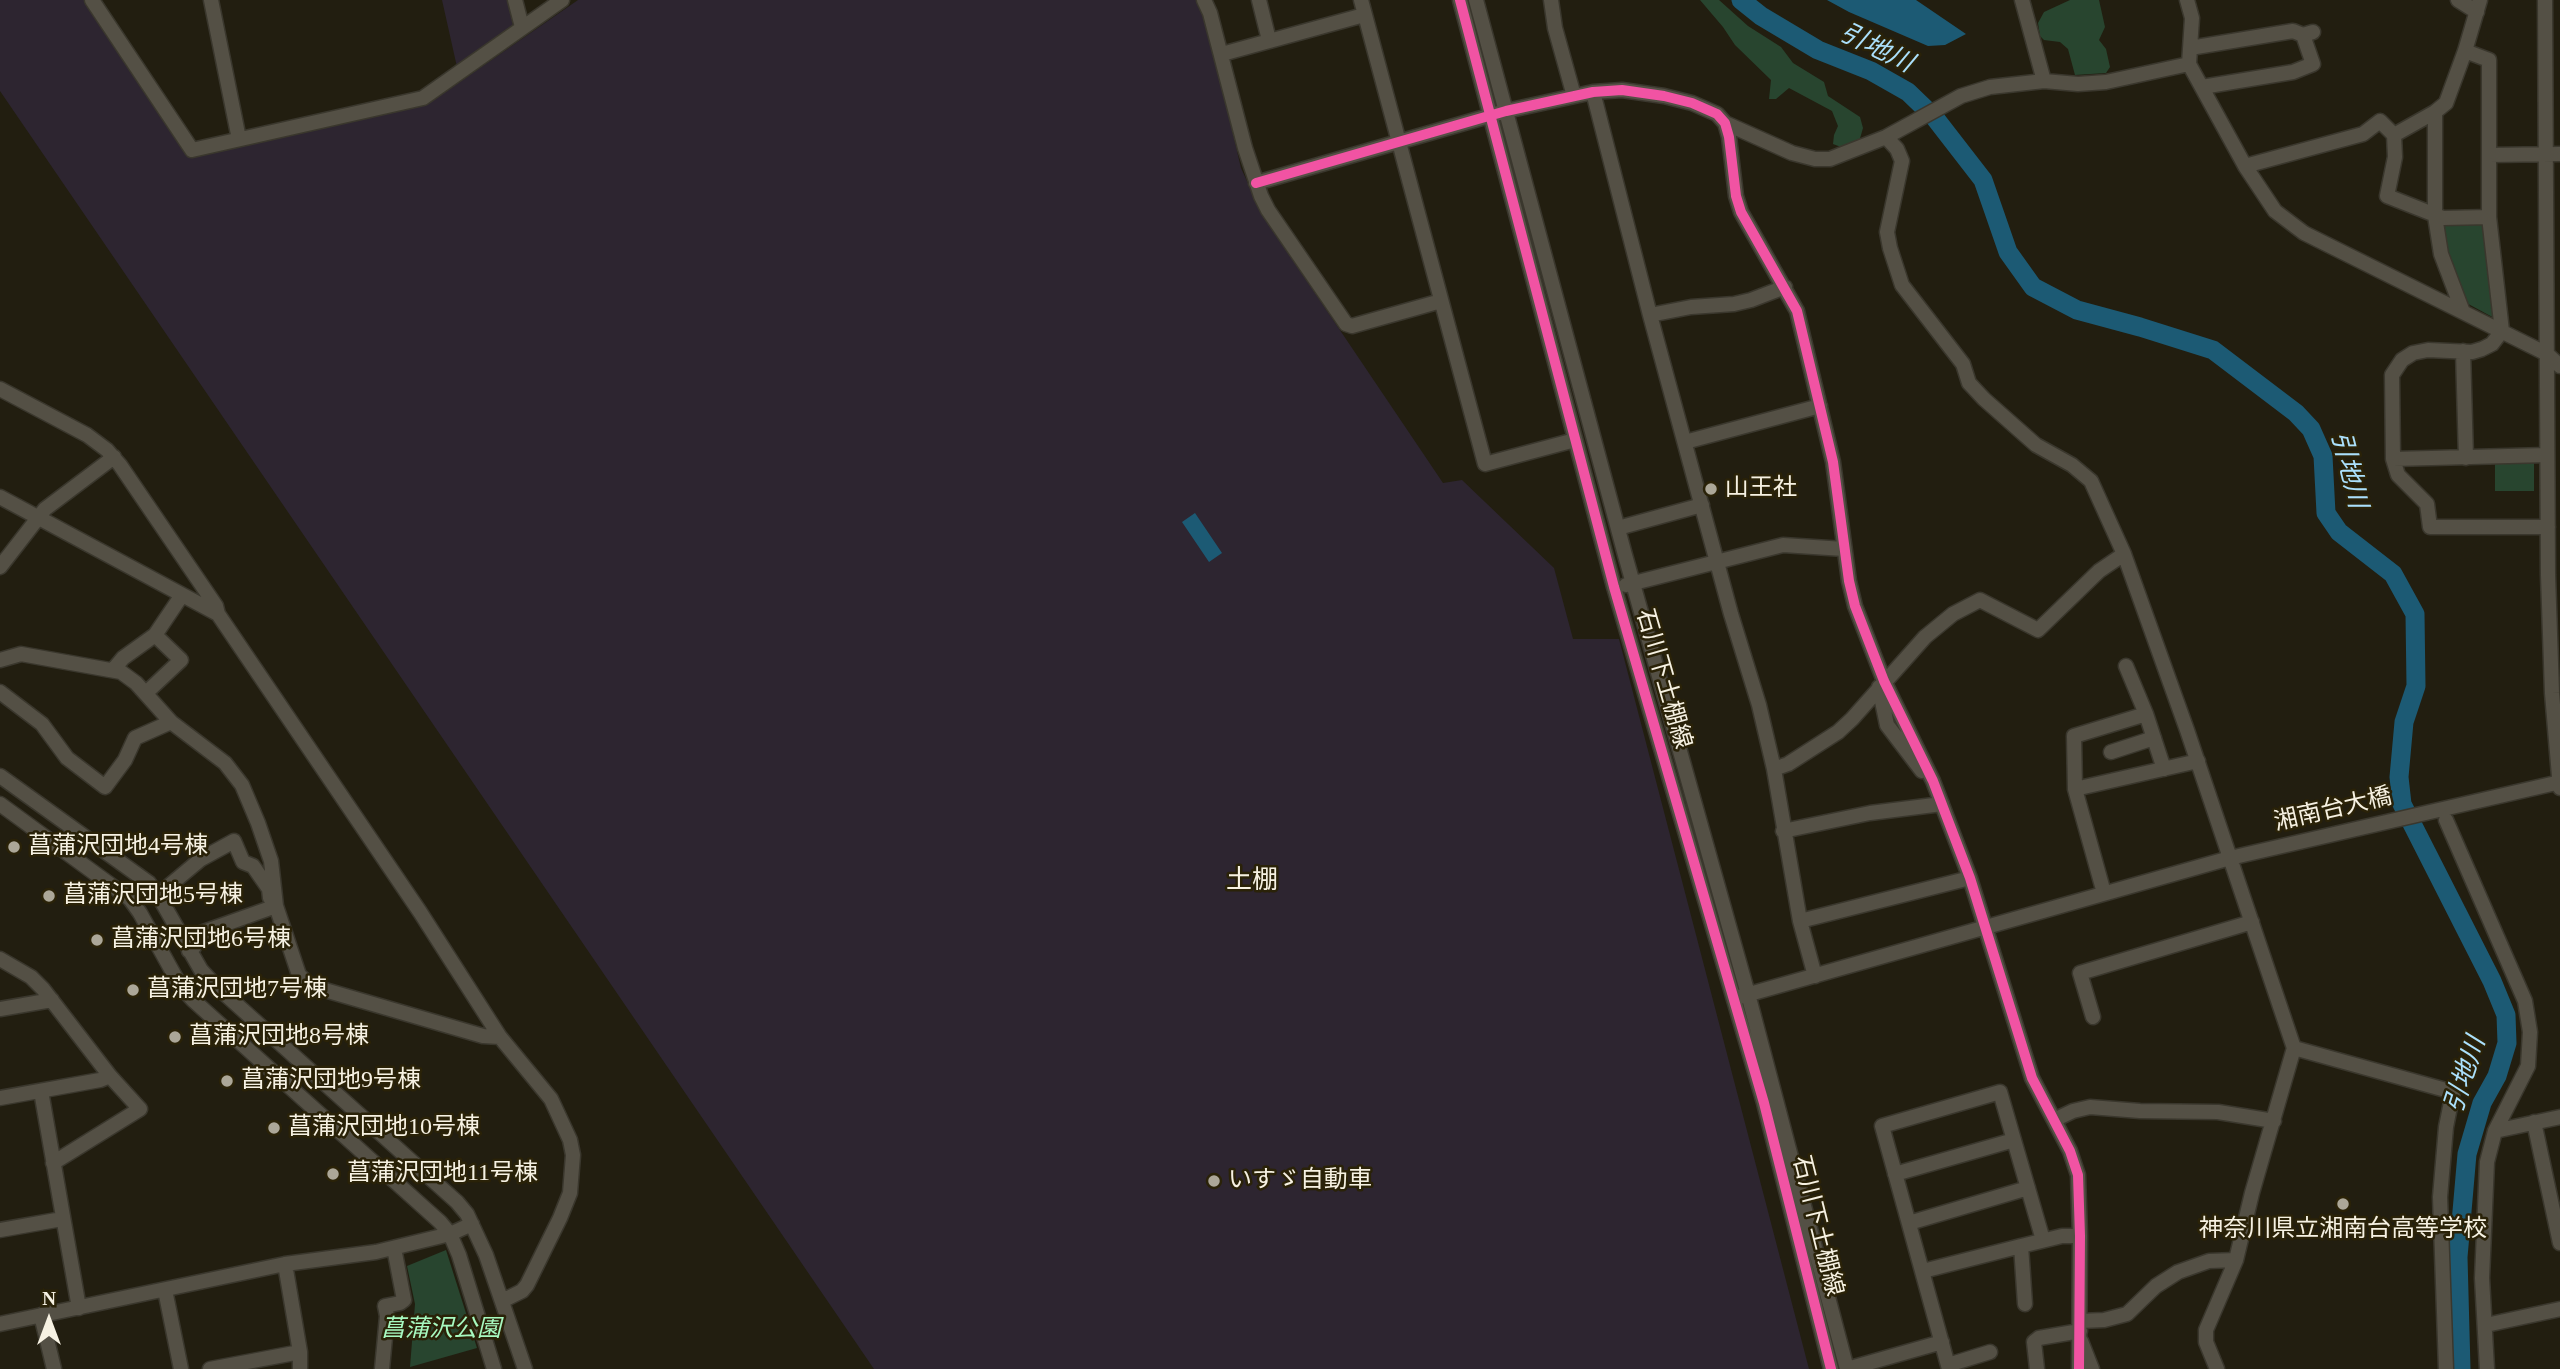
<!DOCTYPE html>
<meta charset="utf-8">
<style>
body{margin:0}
#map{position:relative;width:2560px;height:1369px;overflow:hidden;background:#221e10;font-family:"Times New Roman",serif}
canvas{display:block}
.north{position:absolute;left:14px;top:1285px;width:70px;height:70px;-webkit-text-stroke:5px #2a2208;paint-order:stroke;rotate:0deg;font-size:19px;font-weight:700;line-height:28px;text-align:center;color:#f6f1e2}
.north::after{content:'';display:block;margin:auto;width:24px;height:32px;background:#f6f1e2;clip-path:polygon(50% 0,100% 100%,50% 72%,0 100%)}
</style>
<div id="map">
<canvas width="2560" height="1369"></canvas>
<div class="north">N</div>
</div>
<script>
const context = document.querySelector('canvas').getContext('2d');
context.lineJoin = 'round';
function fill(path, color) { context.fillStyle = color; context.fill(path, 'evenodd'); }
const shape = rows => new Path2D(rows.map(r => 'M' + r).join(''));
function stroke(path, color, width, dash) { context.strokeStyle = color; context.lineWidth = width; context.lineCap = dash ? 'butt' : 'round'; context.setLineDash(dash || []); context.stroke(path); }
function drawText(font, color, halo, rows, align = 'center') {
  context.font = font + ' "Times New Roman","Noto Sans JP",serif'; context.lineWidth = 5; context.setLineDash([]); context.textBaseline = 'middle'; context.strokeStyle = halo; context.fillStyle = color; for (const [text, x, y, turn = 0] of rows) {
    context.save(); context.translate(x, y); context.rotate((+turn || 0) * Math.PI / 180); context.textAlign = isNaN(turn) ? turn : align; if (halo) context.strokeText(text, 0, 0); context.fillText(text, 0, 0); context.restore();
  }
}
const industrial = shape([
 [0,0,86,0,191,155,428,104,578,0,1197,0,1212,44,1241,168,1263,216,1443,483,1462,480,1554,568,1573,639,1619,639,1809,1369,874,1369,0,91],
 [442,0,507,0,513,25,510,30,457,67]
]);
const green = shape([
 [1700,0,1719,0,1748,26,1781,47,1793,63,1824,82,1828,96,1860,117,1863,128,1859,142,1841,147,1833,144,1834,135,1838,126,1832,111,1789,88,1776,99,1769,99,1771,80,1735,45,1723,27],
 [2070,0,2099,0,2105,27,2099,40,2106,49,2110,67,2106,73,2075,75,2068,49,2060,42,2044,40,2040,36,2038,23,2044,12],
 [2439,221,2483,222,2496,319,2461,300],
 [2495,461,2534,461,2534,491,2495,491],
 [446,1250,477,1348,410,1367,415,1304,407,1266]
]);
const water = shape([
 [1827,0,1916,0,1966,34,1945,45,1928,46,1849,12],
 [1195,513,1222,553,1209,562,1182,522]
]);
const river = shape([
 [1741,0,1761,16,1818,50,1871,71,1908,92,1935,118,1983,180,2008,252,2033,287,2077,310,2140,327,2213,350,2296,413,2311,429,2323,456,2326,513,2339,532,2393,574,2415,614,2416,686,2404,722,2399,777,2402,804,2492,981,2506,1015,2507,1043,2497,1076,2482,1103,2467,1154,2458,1257,2461,1369]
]);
const minor = shape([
 [92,0,192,150,423,98,562,0],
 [211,0,239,139],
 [515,0,522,27],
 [1204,0,1210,13,1245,148,1261,196,1268,210,1346,324,1352,326,1441,301],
 [1259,0,1269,40],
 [1361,0,1485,464,1575,440],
 [1460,0,1614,587,1764,1103,1831,1369],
 [1476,0,1625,555,1748,994,1847,1369],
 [1551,0,1555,28,1574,96],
 [2022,0,2044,81],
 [2187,0,2192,18,2189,64,2245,166,2275,211,2304,233,2547,354,2560,366],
 [2458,0,2477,12],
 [2480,0,2465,51,2446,103,2435,112,2394,135,2395,157,2387,196,2443,218,2489,217],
 [2545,0,2548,575,2552,693,2560,788],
 [2190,48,2293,31,2303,35,2313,32],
 [2465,51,2489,60,2489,217,2502,331,2492,344,2482,349,2472,352,2428,350,2413,353,2402,360,2392,375,2393,459,2398,475,2427,504,2430,527,2548,527],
 [1222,54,1364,15],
 [2202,87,2293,72,2313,64,2303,35],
 [1593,92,1650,315,1731,614,1759,705,1774,769,1800,921,1815,976],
 [2435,112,2435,216,2441,254,2463,312],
 [1725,123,1792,153,1815,159,1830,159,1886,137,1961,96,1990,87,2044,81,2078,84,2106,82,2189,64],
 [1886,137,1897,149,1902,161,1887,232,1890,248,1902,285,1963,364,1969,383,1984,399,2036,445,2072,465,2091,481,2124,554,2187,730,2294,1048,2252,1193,2236,1260,2206,1330,2206,1342,2217,1369],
 [2489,155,2560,154],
 [2245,166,2363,134,2380,121,2394,135],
 [1256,183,1506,111,1593,92,1622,90,1664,96,1692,103,1717,114,1725,123,1729,137,1736,196,1741,212,1797,311,1833,462,1849,581,1855,606,1884,681,1933,781,1970,878,2032,1078,2070,1151,2078,1175,2080,1236,2079,1369],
 [1650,315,1691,307,1734,304,1751,300,1785,287],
 [2463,351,2466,458],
 [0,389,87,435,107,450,120,465,216,606,218,614],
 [1685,442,1820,406],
 [2393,459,2547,455],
 [0,497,218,614,420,912,500,1037,551,1099,570,1140,573,1155,570,1193,560,1218,527,1285,522,1291,502,1301],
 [1618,528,1702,505],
 [0,567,45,509,114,457],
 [1626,585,1783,545,1844,549],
 [0,660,21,654,121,672,136,683,171,722,225,763,242,785,258,823,271,861,276,906,299,975,311,986,483,1036,500,1037],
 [2126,666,2146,714,2164,769],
 [113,670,123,658,155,635,182,595],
 [1879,687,1887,725,1922,771],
 [0,692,42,724,67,758,105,787,125,760,135,738,171,722],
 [146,693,181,660,155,635],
 [2111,752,2154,738],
 [1774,769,1788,764,1838,732,1852,719,1925,637,1953,614,1980,600,2038,630,2099,571,2124,554],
 [0,776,149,883,158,895,201,970,216,986,457,1202,467,1214,486,1255,525,1369],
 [2075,789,2074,736,2146,714],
 [0,804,130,899,140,913,181,987,193,1000,440,1222,450,1234,459,1255,494,1369],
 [2446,820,2525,1001,2530,1032,2528,1066,2495,1131,2487,1162,2482,1278,2487,1369],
 [1783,831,1870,813,1942,804],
 [2104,893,2075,789,2198,761],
 [158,895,201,859,234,841,243,862,253,866,269,889,270,898],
 [1800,921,1970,878],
 [189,951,194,947,192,936,276,906],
 [0,959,31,977,43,989,110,1076,100,1080,0,1098],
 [1739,997,2230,858,2560,782],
 [0,1009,52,1000],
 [2093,1017,2080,973,2252,922],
 [2294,1048,2453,1092,2446,1127,2440,1197,2446,1369],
 [41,1091,79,1308],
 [2054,1120,2073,1111,2090,1107,2140,1111,2218,1112,2274,1121],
 [2534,1122,2560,1243],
 [2495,1131,2560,1117],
 [53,1163,140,1109,110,1076],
 [1895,1174,2014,1140],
 [1909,1223,2028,1188],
 [0,1230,62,1219],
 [285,1264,300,1352,300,1369],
 [1923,1271,2021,1246],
 [165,1290,181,1369],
 [2025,1304,2021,1246,2062,1236,2080,1236],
 [41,1315,54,1369],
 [2080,1321,2104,1320,2127,1314,2156,1286,2178,1272,2209,1261,2236,1260],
 [0,1324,285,1264,376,1252,450,1234,472,1224],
 [2486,1325,2560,1309],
 [2081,1341,2092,1369],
 [1948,1365,1990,1352],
 [210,1369,300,1352],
 [382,1369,387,1316,385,1306,400,1303,404,1300,394,1248],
 [1847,1369,1942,1342],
 [1949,1369,1882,1126,2000,1092,2043,1240],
 [2037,1369,2034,1342,2039,1338,2080,1331]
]);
const cycleway = shape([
 [1460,0,1614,587,1764,1103,1831,1369],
 [1256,183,1506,111,1593,92,1622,90,1664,96,1692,103,1717,114,1725,123,1729,137,1736,196,1741,212,1797,311,1833,462,1849,581,1855,606,1884,681,1933,781,1970,878,2032,1078,2070,1151,2078,1175,2080,1236,2079,1369]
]);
const markers = [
 [1711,489,7,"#aca798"],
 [14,847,7,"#aca798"],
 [49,896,7,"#aca798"],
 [97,940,7,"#aca798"],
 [133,990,7,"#aca798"],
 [175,1037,7,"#aca798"],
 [227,1081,7,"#aca798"],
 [274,1128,7,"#aca798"],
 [333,1174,7,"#aca798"],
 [1214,1181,7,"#aca798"],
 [2343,1204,7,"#aca798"]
];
const poiNames = [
 ["山王社",1725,489],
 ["菖蒲沢団地4号棟",28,847],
 ["菖蒲沢団地5号棟",63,896],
 ["菖蒲沢団地6号棟",111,940],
 ["菖蒲沢団地7号棟",147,990],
 ["菖蒲沢団地8号棟",189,1037],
 ["菖蒲沢団地9号棟",241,1081],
 ["菖蒲沢団地10号棟",288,1128],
 ["菖蒲沢団地11号棟",347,1174],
 ["いすゞ自動車",1228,1181],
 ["神奈川県立湘南台高等学校",2343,1230,"center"]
];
const streetNames = [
 ["石川下土棚線",1663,679,74],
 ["湘南台大橋",2333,810,-13],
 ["石川下土棚線",1817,1226,76]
];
const parkNames = [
 ["菖蒲沢公園",441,1330]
];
const waterNames = [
 ["引地川",1876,49,26],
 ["引地川",2348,470,76],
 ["引地川",2466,1075,-72]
];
const neighbourhoodNames = [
 ["土棚",1252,881]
];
fill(industrial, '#2d2530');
fill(green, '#28452f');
fill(water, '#1c5a74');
stroke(river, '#1c5a74', 19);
stroke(minor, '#3a372d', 17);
stroke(minor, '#545045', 14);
stroke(cycleway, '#f153a3', 10);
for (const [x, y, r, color] of markers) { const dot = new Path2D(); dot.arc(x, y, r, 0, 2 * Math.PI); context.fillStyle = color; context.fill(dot); stroke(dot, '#2a2208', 2.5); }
drawText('24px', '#f6f1e2', '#2a2208', poiNames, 'left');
drawText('24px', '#f6f1e2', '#2a2208', streetNames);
drawText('italic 24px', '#a7f9c0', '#2a2208', parkNames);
drawText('italic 26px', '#abe0fc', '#2a2208', waterNames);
drawText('26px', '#f6f1e2', '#2a2208', neighbourhoodNames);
</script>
